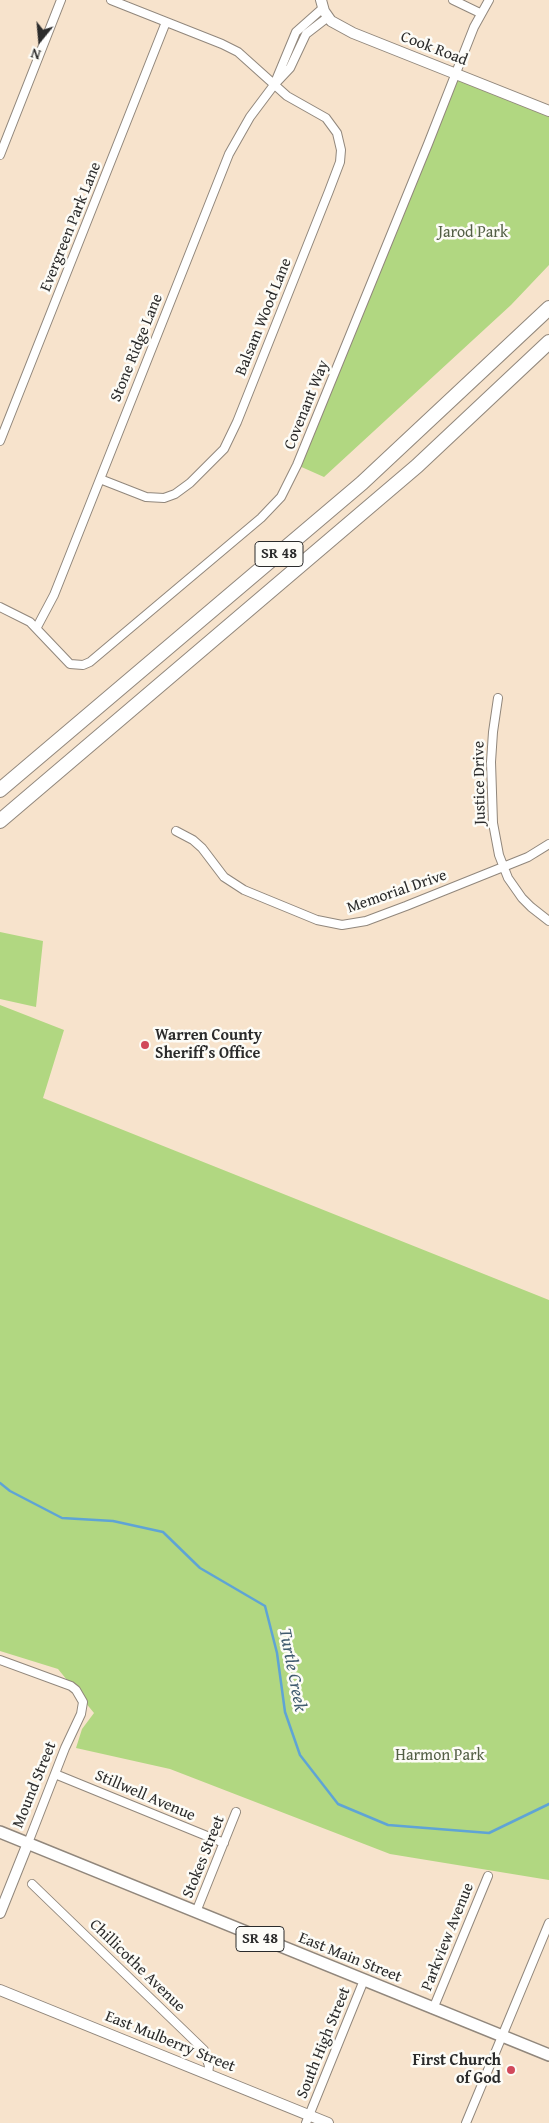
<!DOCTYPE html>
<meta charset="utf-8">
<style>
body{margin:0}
#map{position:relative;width:549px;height:2123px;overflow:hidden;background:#f7e3cc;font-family:"Gentium Book Plus",serif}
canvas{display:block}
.north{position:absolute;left:15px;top:15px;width:50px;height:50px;-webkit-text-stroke:4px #fdfcf7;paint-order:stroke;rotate:197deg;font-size:14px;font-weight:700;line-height:20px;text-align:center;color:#2b2b2b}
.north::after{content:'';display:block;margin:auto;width:18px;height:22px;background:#2b2b2b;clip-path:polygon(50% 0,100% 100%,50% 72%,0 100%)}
</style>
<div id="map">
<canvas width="549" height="2123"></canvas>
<div class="north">N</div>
</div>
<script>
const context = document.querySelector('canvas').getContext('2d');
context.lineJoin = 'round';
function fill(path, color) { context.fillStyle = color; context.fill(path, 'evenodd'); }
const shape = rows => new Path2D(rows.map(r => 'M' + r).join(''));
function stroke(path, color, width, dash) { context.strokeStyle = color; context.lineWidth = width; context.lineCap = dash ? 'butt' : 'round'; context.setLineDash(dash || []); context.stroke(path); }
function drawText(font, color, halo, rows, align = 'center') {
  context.font = font + ' "Gentium Book Plus",serif'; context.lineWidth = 5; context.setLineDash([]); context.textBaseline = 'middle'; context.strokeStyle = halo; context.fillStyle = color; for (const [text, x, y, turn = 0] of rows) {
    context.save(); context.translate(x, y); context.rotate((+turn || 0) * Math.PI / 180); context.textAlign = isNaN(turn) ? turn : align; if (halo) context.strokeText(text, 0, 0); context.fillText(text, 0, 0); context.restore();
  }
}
const green = shape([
 [455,73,549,111,549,265,511,305,324,477,297,465],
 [0,932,43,941,36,1007,0,999],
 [0,1005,64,1030,43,1098,549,1300,549,1880,390,1854,170,1769,76,1748,82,1729,94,1713,58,1669,0,1651]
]);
const stream = shape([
 [0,1483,10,1491,62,1518,113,1521,163,1532,200,1568,265,1606,277,1653,285,1712,300,1755,338,1804,388,1825,489,1833,549,1804]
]);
const street = shape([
 [453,0,480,13],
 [274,85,296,32,323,8],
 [0,155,61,0],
 [0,441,166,22],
 [100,479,146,497,164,498,175,494,190,483,224,449,237,422,329,191,340,162,341,150,337,133,326,118,287,96,238,52,222,44,111,0],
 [0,607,30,622,70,664,83,665,90,662,261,518,281,497,297,465,428,144,474,27,489,0],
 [37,627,54,595,229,154,250,117,274,85,290,68,306,34,328,17],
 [498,698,493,732,491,762,493,823,499,855,508,878,522,898,531,907,549,921],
 [176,831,193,840,202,848,224,877,244,890,317,920,342,925,366,921,406,906,528,857,549,844],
 [0,1660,71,1686,76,1690,83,1702,81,1714,65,1748,28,1843],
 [55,1774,224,1843],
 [32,1884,204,2050,209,2066,208,2074],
 [196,1912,236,1812],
 [433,2009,488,1876],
 [306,2123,364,1980],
 [466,2123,549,1923]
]);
const secondary = shape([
 [321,0,324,11,331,21,353,33,549,111],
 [0,1913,28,1843],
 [0,1990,328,2123]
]);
const primary = shape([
 [0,1832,549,2055]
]);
const highway = shape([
 [0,790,362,483,549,308],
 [0,821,417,466,549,342]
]);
const markers = [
 [145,1045,5,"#d1495b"],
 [511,2070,5,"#d1495b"]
];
const shields = [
 [279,554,48],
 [260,1939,48]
];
const shieldNames = [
 ["SR 48",279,554],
 ["SR 48",260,1939]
];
const streetNames = [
 ["Cook Road",434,49,21],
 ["Evergreen Park Lane",71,227,-68],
 ["Balsam Wood Lane",264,317,-68],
 ["Stone Ridge Lane",137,348,-68],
 ["Covenant Way",307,405,-68],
 ["Justice Drive",480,783,-91],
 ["Memorial Drive",397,892,-19],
 ["Mound Street",35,1785,-68],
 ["Stillwell Avenue",145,1796,23],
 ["Stokes Street",204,1857,-68],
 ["Parkview Avenue",448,1937,-68],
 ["East Main Street",350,1958,22],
 ["Chillicothe Avenue",137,1966,44],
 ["East Mulberry Street",170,2042,22],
 ["South High Street",324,2043,-68]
];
const parkNames = [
 ["Jarod Park",473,233],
 ["Harmon Park",440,1756]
];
const poiNames = [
 ["Warren County",155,1036],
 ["Sheriff’s Office",155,1054],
 ["First Church",501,2061,"right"],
 ["of God",501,2079,"right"]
];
const waterNames = [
 ["Turtle Creek",292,1670,79]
];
fill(green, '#b1d781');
stroke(stream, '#5fa4d5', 2.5);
stroke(street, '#91877c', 10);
stroke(secondary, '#91877c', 12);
stroke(primary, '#91877c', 14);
stroke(highway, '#91877c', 16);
stroke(street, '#fff', 8);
stroke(secondary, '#fff', 10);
stroke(primary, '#fff', 11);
stroke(highway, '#fff', 14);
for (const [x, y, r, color] of markers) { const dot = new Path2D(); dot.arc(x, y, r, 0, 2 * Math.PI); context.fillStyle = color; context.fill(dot); stroke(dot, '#fdfcf7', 2); }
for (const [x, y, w] of shields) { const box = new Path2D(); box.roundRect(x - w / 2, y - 12.5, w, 25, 4); context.fillStyle = '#fdfcf7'; context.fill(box); stroke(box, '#2b2b2b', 1); }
drawText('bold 15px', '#2b2b2b', null, shieldNames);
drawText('16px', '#2b2b2b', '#fdfcf7', streetNames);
drawText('16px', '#535f45', '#fdfcf7', parkNames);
drawText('bold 16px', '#2b2b2b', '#fdfcf7', poiNames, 'left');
drawText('italic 18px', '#405b6f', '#fdfcf7', waterNames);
</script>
